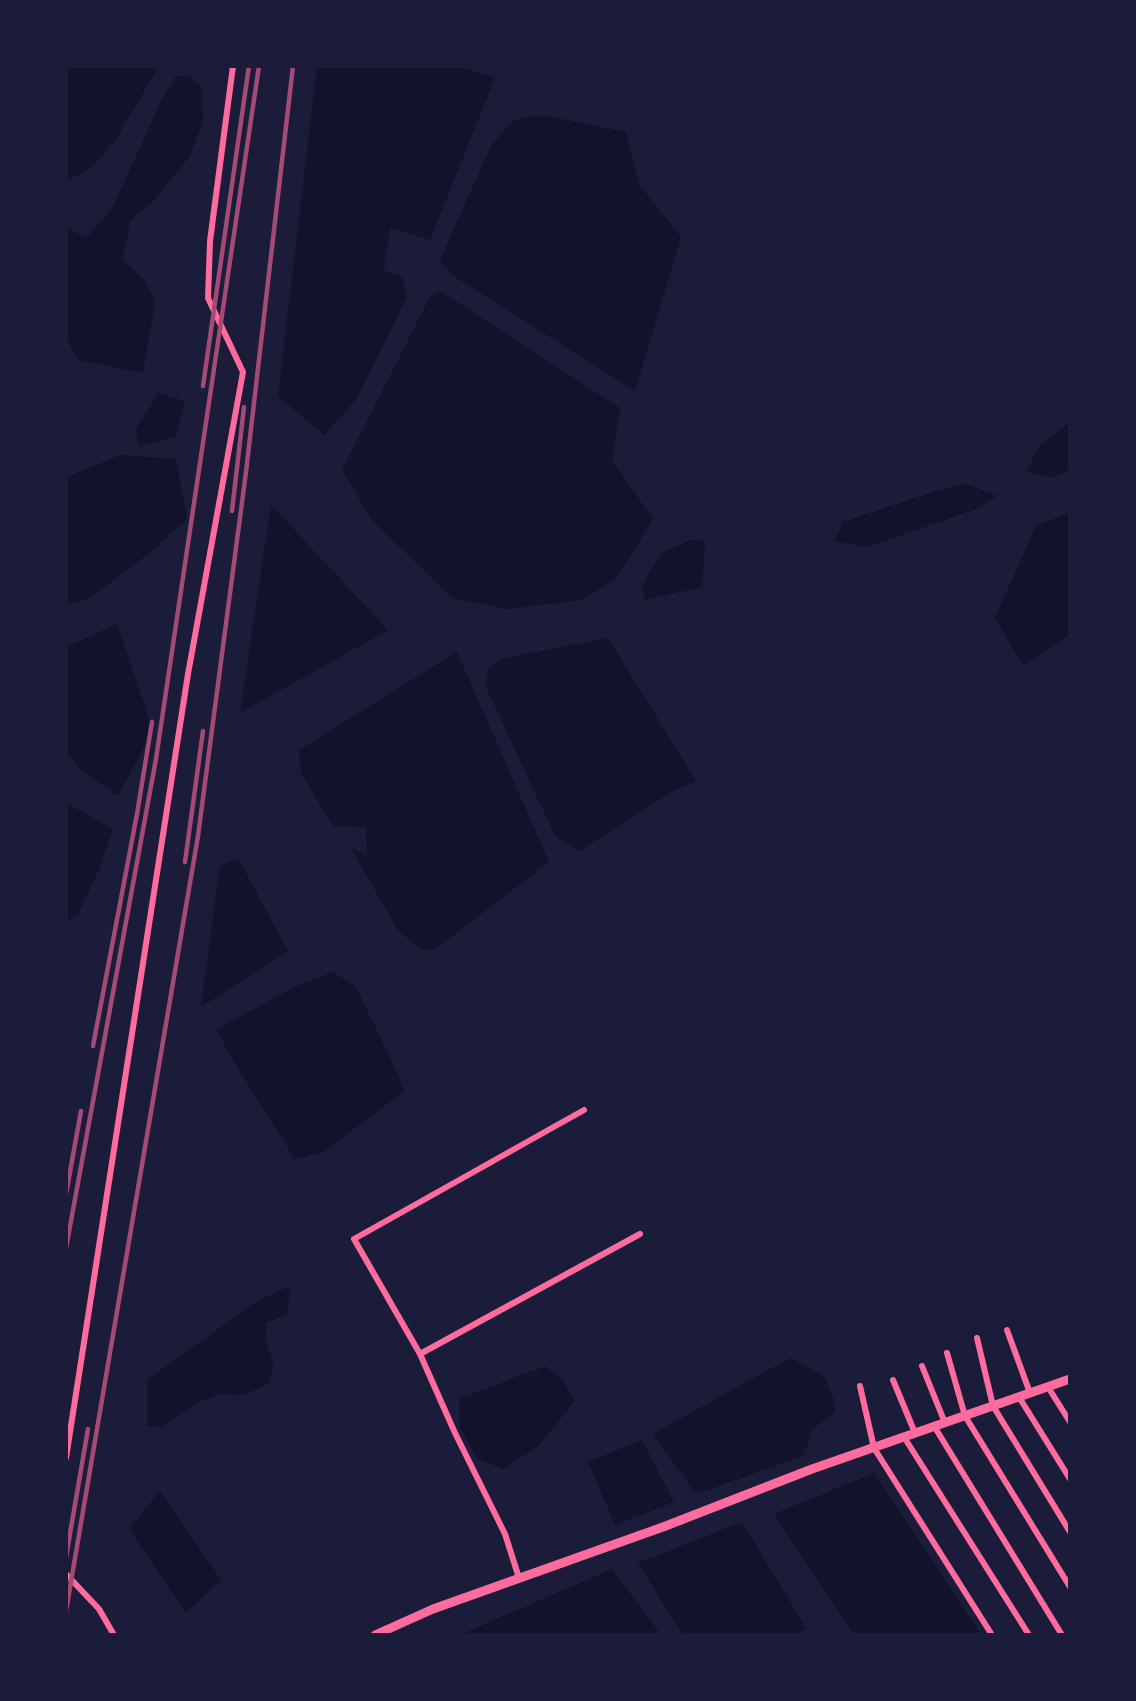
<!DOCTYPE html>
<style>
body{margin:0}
#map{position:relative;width:1136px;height:1701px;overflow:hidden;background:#1b1b3a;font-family:Figtree,sans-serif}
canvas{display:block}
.frame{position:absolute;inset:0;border:68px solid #1b1b3a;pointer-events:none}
</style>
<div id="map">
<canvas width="1136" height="1701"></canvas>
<div class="frame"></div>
</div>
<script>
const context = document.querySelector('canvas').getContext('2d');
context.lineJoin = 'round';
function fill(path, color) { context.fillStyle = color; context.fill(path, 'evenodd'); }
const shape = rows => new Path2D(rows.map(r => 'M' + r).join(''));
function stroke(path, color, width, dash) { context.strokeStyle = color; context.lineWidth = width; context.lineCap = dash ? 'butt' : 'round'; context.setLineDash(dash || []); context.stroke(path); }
const water = shape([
 [66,66,159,66,115,141,90,169,66,181],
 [317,66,458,66,495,78,430,240,390,228,384,270,402,277,407,297,357,398,324,435,278,396],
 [176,76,188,76,202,87,203,121,190,156,156,198,130,222,123,259,145,281,155,302,143,373,78,360,66,337,66,226,86,239,112,209,162,99],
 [542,115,626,132,640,186,681,237,635,391,452,275,440,260,491,146,514,120],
 [440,291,620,408,612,460,653,519,617,578,581,600,507,609,452,598,372,520,342,470,430,297],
 [159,393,185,402,176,437,139,447,136,429],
 [1070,422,1070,470,1050,478,1027,472,1038,447],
 [120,455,176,459,187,519,148,554,90,598,66,604,66,478],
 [966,484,997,496,976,509,867,547,835,541,843,522,939,490],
 [271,505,388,630,240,713],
 [1070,512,1070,634,1023,666,995,618,1036,526],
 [690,540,705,541,702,587,645,600,642,586,660,554],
 [117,624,153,730,118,796,80,769,66,751,66,647],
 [608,638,696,781,673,791,579,851,555,836,486,687,488,668,500,659],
 [457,652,549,862,434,950,421,950,398,930,350,847,367,856,366,827,333,826,301,773,299,750],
 [66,803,113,829,98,872,77,916,66,920],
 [238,858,288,951,201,1007,220,866],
 [333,972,356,987,397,1073,404,1091,323,1152,295,1159,229,1054,217,1029,297,986],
 [290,1286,288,1313,266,1323,266,1340,274,1367,268,1384,244,1395,220,1394,197,1403,161,1427,147,1426,147,1380,256,1302],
 [790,1358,824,1376,834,1400,835,1412,813,1429,803,1456,696,1494,653,1434],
 [545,1366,562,1379,575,1401,537,1447,503,1469,478,1459,459,1426,459,1399],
 [642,1440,674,1502,615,1525,588,1462],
 [874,1473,981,1635,854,1635,774,1514],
 [160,1491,221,1580,186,1613,129,1529],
 [742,1522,806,1628,796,1635,683,1635,638,1563],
 [612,1569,661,1635,460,1635]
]);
const minor = shape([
 [1007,1330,1030,1393],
 [977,1338,993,1406,1070,1532],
 [947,1353,965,1416,1070,1587],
 [420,1354,640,1234],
 [922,1366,945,1423],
 [893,1380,915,1433],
 [860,1386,874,1448,992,1635],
 [1048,1387,1070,1422],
 [1019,1397,1070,1479],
 [934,1426,1062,1635],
 [904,1437,1029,1635],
 [66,1458,188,674,243,372,208,298,210,241,233,66],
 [66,1574,99,1609,114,1635],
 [519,1578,505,1534,455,1433,420,1354,354,1239,584,1110]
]);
const secondary = shape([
 [375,1635,433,1609,663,1527,812,1469,1070,1379]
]);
const rail = shape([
 [203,386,249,66],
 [232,511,244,407],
 [185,862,203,731],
 [93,1046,137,814,152,722],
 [66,1194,81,1111],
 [66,1248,156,759,259,66],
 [66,1557,88,1429],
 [66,1611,198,836,246,472,293,66]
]);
fill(water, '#12122b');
stroke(minor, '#ff6b9d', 6);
stroke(secondary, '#ff6b9d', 9);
stroke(rail, '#a44b75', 4.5);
</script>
